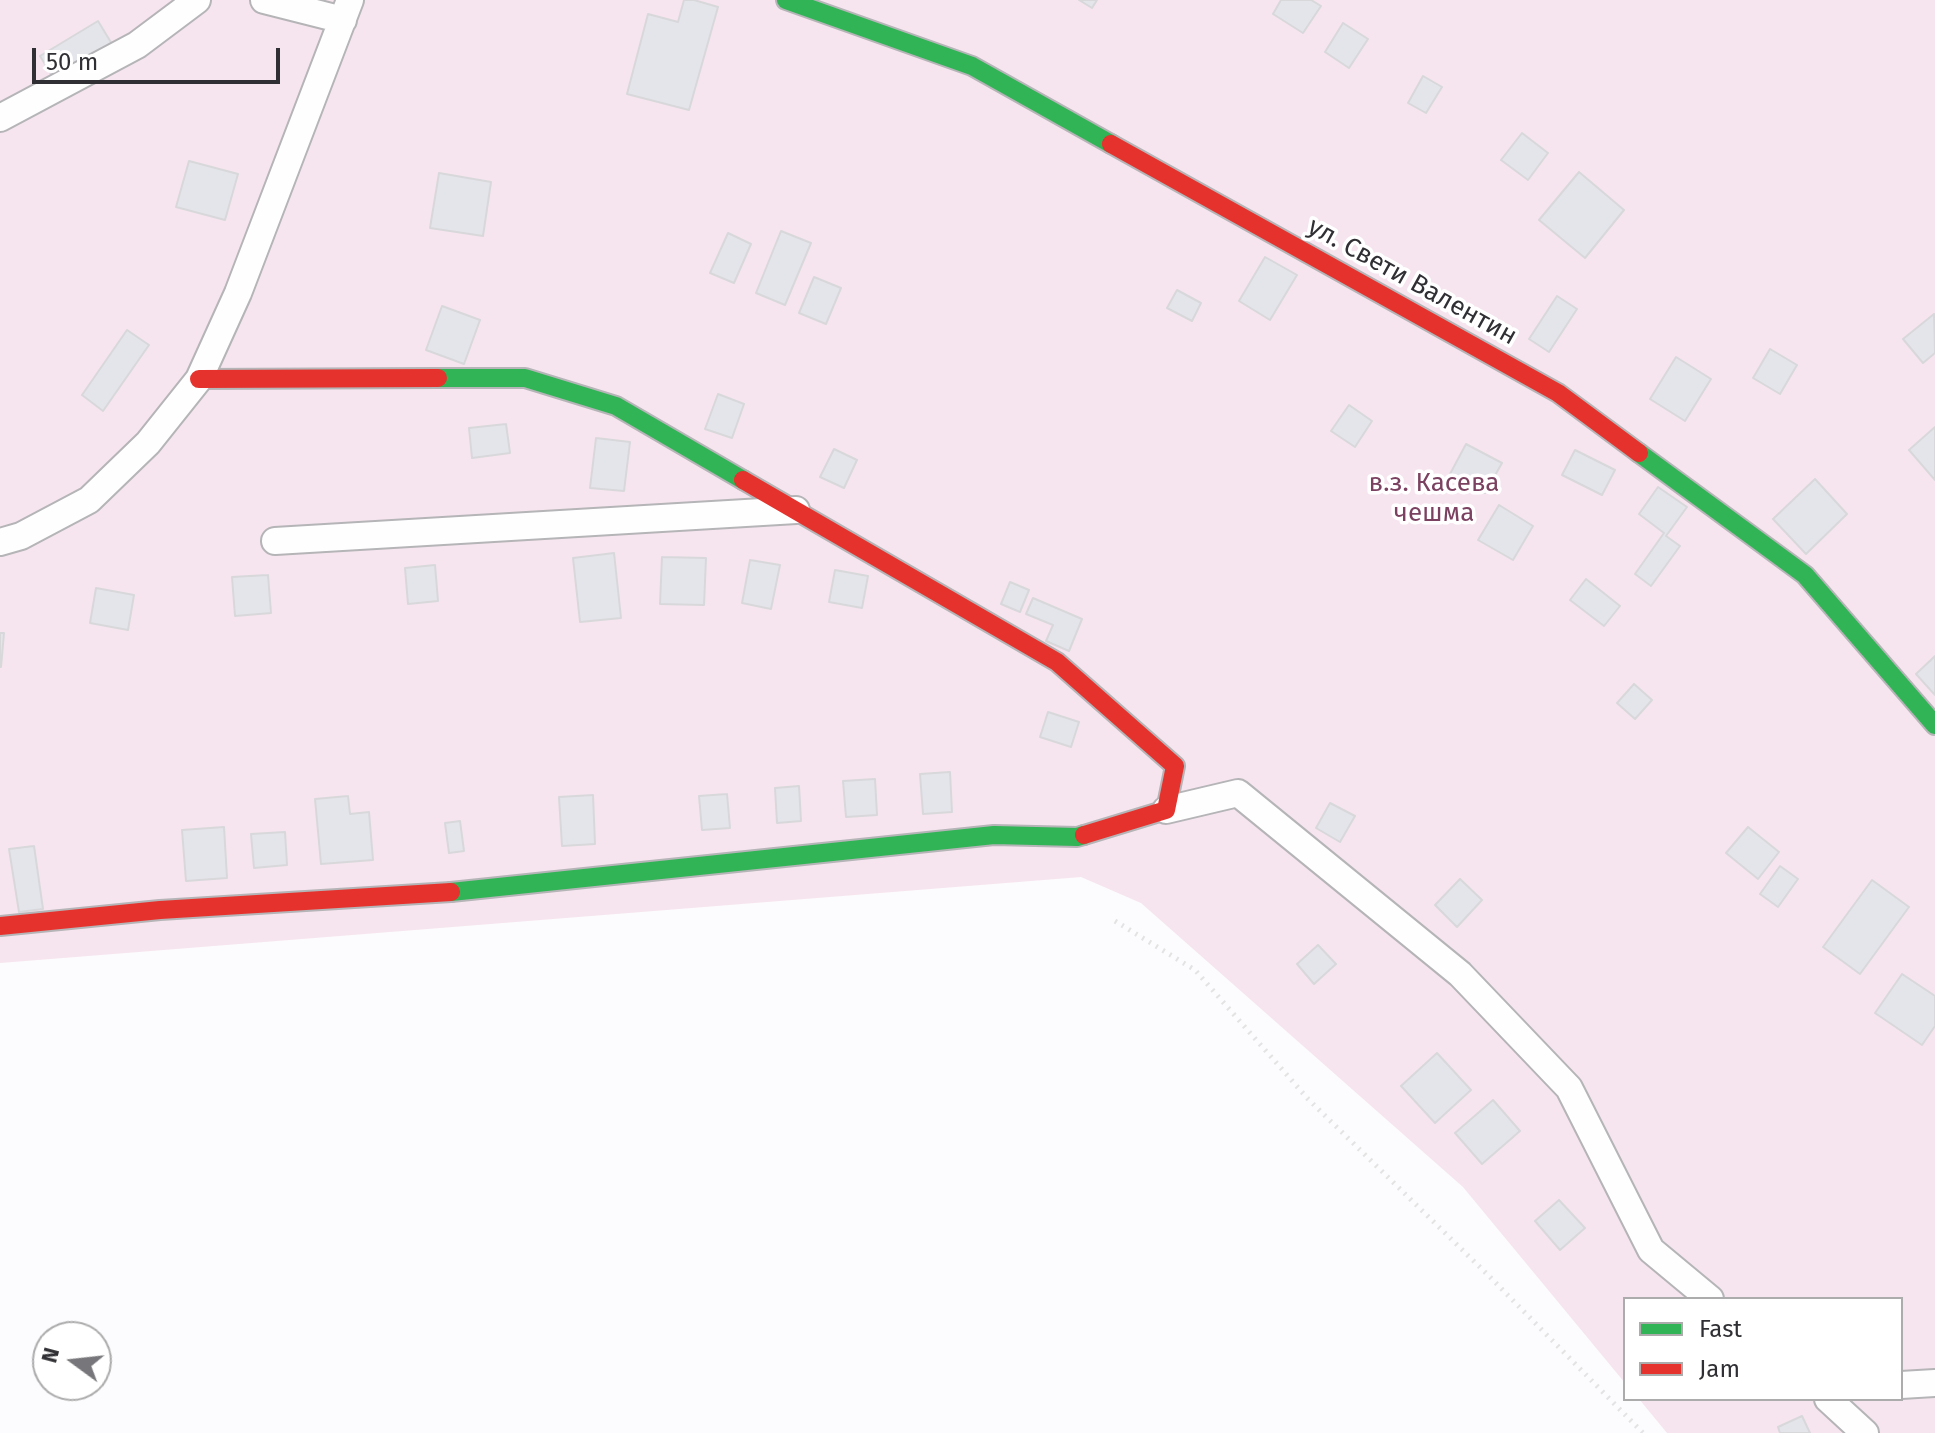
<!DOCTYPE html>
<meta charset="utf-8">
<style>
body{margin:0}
#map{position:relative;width:1935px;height:1433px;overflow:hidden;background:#fcfbfd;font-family:"Fira Sans",sans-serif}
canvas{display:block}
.legend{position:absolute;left:1623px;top:1297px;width:280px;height:104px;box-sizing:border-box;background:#fff;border:2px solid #acacad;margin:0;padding:10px 14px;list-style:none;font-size:24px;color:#302f33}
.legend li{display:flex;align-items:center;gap:16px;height:40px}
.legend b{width:40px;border:2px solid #acacad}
.north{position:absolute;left:32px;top:1321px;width:80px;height:80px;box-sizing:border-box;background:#fff;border:2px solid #acacad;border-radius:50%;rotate:285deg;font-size:22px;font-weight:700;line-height:32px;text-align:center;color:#302f33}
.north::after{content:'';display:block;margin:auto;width:28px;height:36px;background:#77767a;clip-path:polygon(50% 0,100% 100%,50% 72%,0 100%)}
.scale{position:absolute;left:32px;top:48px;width:248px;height:36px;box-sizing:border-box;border:4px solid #302f33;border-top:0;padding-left:10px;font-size:24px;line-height:28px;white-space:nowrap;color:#302f33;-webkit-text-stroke:6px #fff;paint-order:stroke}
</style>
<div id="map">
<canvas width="1935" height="1433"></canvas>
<ul class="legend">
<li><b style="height:10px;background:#30b455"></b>Fast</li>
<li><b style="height:10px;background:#e5322d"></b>Jam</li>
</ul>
<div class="north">N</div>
<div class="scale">50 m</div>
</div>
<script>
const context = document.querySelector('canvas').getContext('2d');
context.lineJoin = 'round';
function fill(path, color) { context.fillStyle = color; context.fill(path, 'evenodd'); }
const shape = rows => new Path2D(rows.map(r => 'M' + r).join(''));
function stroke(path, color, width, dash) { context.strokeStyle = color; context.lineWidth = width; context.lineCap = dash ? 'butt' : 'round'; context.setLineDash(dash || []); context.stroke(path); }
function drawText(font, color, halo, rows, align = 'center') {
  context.font = font + ' "Fira Sans",sans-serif'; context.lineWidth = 7; context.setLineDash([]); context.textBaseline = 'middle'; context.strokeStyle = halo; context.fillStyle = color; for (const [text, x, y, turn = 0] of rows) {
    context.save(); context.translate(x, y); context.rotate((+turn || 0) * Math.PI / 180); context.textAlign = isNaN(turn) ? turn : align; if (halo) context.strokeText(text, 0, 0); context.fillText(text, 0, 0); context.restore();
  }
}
const green = shape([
 [0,0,1935,0,1935,1433,1667,1433,1639,1399,1901,1399,1901,1299,1625,1299,1625,1383,1463,1187,1141,903,1081,877,0,963]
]);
const building = shape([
 [684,0,694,0,718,7,689,110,627,94,648,14,678,22,684,0],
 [1079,0,1097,0,1092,8,1079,0],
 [1281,0,1311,0,1321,6,1303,33,1273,14,1281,0],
 [98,21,112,44,54,79,40,56,98,21],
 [1343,23,1368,39,1349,68,1325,52,1343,23],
 [1423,76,1442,87,1426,113,1408,103,1423,76],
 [1522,133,1548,153,1528,180,1501,160,1522,133],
 [189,161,238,174,225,220,176,207,189,161],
 [1579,172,1624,210,1585,258,1539,220,1579,172],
 [439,173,491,182,483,236,430,228,439,173],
 [781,231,811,243,785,305,756,293,781,231],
 [728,233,751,244,734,283,710,273,728,233],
 [1265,257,1297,275,1270,320,1239,301,1265,257],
 [814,277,841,288,826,324,799,313,814,277],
 [1177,290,1201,303,1192,321,1167,308,1177,290],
 [1557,296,1577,309,1549,352,1529,339,1557,296],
 [442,306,480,320,464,364,426,350,442,306],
 [1934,314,1935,353,1923,363,1903,339,1934,314],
 [127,330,149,345,103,411,82,395,127,330],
 [1770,349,1797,365,1780,394,1753,378,1770,349],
 [1676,357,1711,379,1685,421,1650,399,1676,357],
 [718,394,744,404,732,438,705,429,718,394],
 [1349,405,1372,421,1355,447,1331,431,1349,405],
 [506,424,510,453,472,458,469,428,506,424],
 [1935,427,1935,480,1909,450,1935,427],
 [596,438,630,442,624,491,590,488,596,438],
 [1466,444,1502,463,1485,493,1450,474,1466,444],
 [834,449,857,460,844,488,820,477,834,449],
 [1575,450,1615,470,1602,495,1562,475,1575,450],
 [1815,479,1847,514,1806,554,1773,519,1815,479],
 [1658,487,1687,507,1666,536,1680,546,1651,586,1635,574,1664,533,1639,514,1658,487],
 [1499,505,1533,526,1513,560,1478,540,1499,505],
 [614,553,621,618,580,622,573,558,614,553],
 [662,557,706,558,704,605,660,604,662,557],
 [750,560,780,565,771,609,742,603,750,560],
 [435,565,438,601,408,604,405,568,435,565],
 [835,570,868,576,862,608,829,602,835,570],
 [268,575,271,613,235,616,232,577,268,575],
 [1586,579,1620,606,1604,626,1570,600,1586,579],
 [1010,582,1029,590,1020,612,1001,604,1010,582],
 [96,588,134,595,128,630,90,623,96,588],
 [1033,598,1082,619,1069,651,1046,641,1053,625,1026,614,1033,598],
 [0,633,4,633,1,667,0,667,0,633],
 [1935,656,1935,695,1916,674,1935,656],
 [1634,684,1652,700,1635,719,1617,703,1634,684],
 [1048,712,1079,722,1071,747,1040,737,1048,712],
 [950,772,952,812,923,814,920,774,950,772],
 [875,779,877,815,846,817,843,781,875,779],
 [799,786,801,821,777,823,775,788,799,786],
 [727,794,730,828,702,830,699,796,727,794],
 [593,795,595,844,562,846,559,797,593,795],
 [348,796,350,814,369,812,373,860,321,864,315,799,348,796],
 [1330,803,1355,816,1340,842,1316,828,1330,803],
 [460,821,464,851,449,853,445,823,460,821],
 [224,827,227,878,186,881,182,830,224,827],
 [1748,827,1779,852,1758,879,1726,853,1748,827],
 [285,832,287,865,254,868,251,834,285,832],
 [34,846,43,909,19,912,9,849,34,846],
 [1780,866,1798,879,1778,907,1760,894,1780,866],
 [1460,879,1482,900,1457,927,1435,905,1460,879],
 [1872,880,1909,907,1860,974,1823,947,1872,880],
 [1318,945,1336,964,1314,984,1297,964,1318,945],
 [1902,974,1935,996,1935,1026,1922,1045,1875,1013,1902,974],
 [1437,1053,1471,1090,1435,1123,1401,1086,1437,1053],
 [1493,1100,1520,1131,1482,1164,1455,1133,1493,1100],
 [1559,1200,1585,1228,1560,1250,1535,1221,1559,1200],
 [1802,1416,1810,1433,1780,1433,1778,1427,1802,1416]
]);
const path = shape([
 [1115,921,1195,970,1308,1099,1490,1277,1643,1433]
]);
const street = shape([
 [264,0,343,20],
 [0,118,137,45,197,0],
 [275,541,796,510],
 [0,542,21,536,89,500,148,443,199,379,238,293,350,0],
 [1166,810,1238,793,1460,974,1569,1088,1651,1250,1710,1299],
 [1901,1385,1935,1383],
 [1828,1399,1865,1433]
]);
const fast = shape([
 [786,0,972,66,1111,144],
 [438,378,525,378,616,406,743,480],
 [1639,453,1805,575,1935,725],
 [451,892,994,835,1077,837,1084,835]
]);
const jam = shape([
 [1111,144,1558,393,1639,453],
 [199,379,438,378],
 [743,480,1057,662,1175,766,1166,810,1084,835],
 [0,926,160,910,451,892]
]);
const streetNames = [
 ["ул. Свети Валентин",1412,282,29]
];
const parkNames = [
 ["в.з. Касева",1434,484],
 ["чешма",1434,514]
];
fill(green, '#f6e5ee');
fill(building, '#e4e5eb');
stroke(building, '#d8d8db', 2);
stroke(street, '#b5b4b7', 30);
stroke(fast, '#b5b4b7', 22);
stroke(jam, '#b5b4b7', 22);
stroke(path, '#e3e3e4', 5, [2, 6]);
stroke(street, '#fffeff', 26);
stroke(fast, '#30b455', 18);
stroke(jam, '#e5322d', 18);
drawText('26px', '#302f33', '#fff', streetNames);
drawText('26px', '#7b4160', '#fff', parkNames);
</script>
